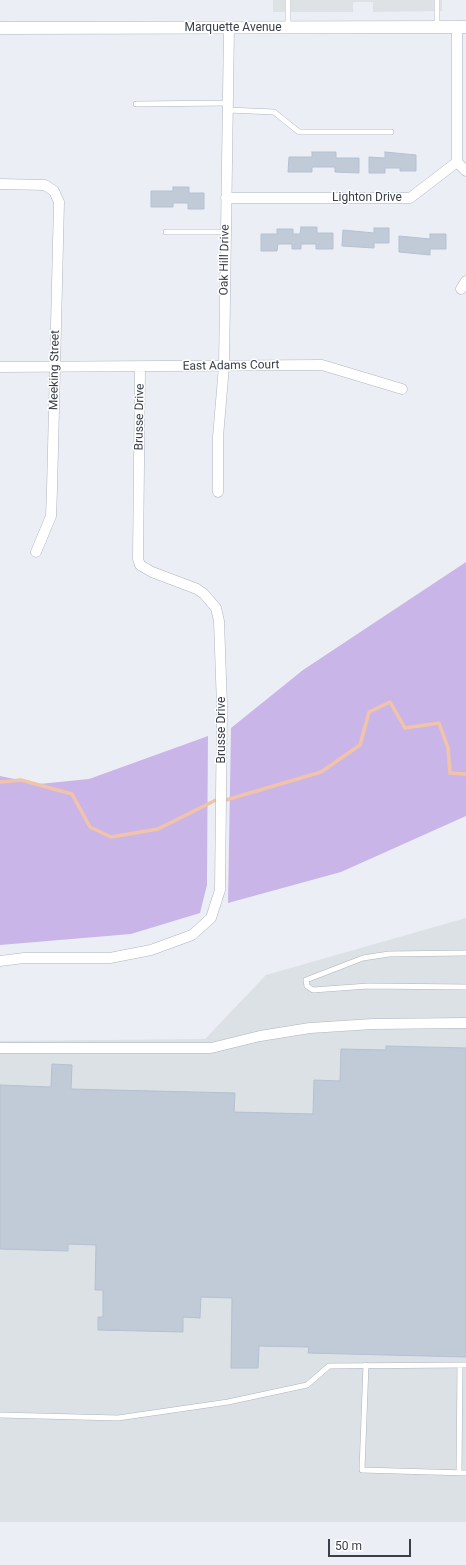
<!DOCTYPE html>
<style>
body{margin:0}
#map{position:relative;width:466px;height:1565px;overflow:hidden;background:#ebeff5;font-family:Roboto,sans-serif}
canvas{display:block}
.scale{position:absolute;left:328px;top:1539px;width:83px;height:18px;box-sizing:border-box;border:2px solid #39404a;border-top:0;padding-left:5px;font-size:12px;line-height:14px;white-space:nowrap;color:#39404a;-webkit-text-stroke:3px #fff;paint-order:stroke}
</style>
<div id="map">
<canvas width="466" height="1565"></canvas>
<div class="scale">50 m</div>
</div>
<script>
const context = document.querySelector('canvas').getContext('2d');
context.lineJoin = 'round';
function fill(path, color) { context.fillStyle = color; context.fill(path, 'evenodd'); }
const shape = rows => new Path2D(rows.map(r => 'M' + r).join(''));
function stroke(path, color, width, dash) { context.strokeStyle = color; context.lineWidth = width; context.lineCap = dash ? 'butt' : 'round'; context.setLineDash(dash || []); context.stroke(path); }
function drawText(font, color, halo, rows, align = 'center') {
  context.font = font + ' Roboto,sans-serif'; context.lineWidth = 3; context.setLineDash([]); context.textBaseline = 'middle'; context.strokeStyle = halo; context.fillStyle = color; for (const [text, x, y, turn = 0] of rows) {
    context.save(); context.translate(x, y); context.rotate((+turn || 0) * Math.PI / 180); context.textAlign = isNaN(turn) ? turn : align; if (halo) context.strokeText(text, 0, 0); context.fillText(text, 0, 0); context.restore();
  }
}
const industrial = shape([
 [466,918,466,1522,0,1522,0,1041,205,1039,266,975]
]);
const green = shape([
 [466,562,466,816,341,872,228,903,231,728,303,670],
 [208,736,207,885,200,913,131,934,0,945,0,776,39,784,89,779]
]);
const parking = shape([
 [273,0,442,0,442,11,373,12,373,2,353,2,353,12,273,12]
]);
const stream = shape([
 [0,782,21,780,72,794,90,827,111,837,158,829,216,800],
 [226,800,321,772,360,745,369,712,390,702,405,728,439,723,448,748,450,773,466,774]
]);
const building = shape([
 [312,152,336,152,336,158,359,158,359,173,335,172,335,167,312,167,312,172,288,172,289,157,312,157,312,152],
 [385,152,416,155,416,171,400,171,400,168,385,168,385,173,369,173,369,157,385,158,385,152],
 [173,187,189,187,189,193,204,193,204,209,188,209,188,203,173,203,173,207,151,207,151,191,173,191,173,187],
 [301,227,317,227,317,233,333,233,333,249,316,249,316,244,301,244,301,249,292,249,292,244,278,244,277,251,261,251,261,234,277,234,277,229,293,229,293,234,300,234,301,227],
 [374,228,389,228,389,243,374,243,374,248,342,246,343,230,374,233,374,228],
 [430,234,446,234,446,249,430,249,430,255,399,252,399,236,430,239,430,234],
 [386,1046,466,1048,466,1357,308,1353,309,1347,259,1346,258,1368,231,1368,232,1298,201,1297,200,1318,183,1317,183,1332,98,1330,98,1317,103,1317,103,1290,95,1290,96,1245,68,1244,68,1251,0,1249,0,1085,51,1087,52,1064,72,1065,71,1089,235,1093,234,1112,313,1114,314,1080,340,1081,341,1049,386,1050,386,1046]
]);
const service = shape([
 [288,0,288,27],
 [437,0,437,26],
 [136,104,228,103],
 [228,110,274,112,299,132,391,132],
 [166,232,225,232],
 [466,953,389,954,363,958,306,980,307,986,313,990,368,986,466,987],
 [366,1365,362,1470,466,1473],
 [0,1415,118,1418,228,1402,307,1385,329,1366,466,1365],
 [459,1472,460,1365]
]);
const minor = shape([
 [457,162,466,171],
 [0,184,45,185,54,191,59,202,52,490,51,516,36,552],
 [226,198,410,198,457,162,457,27],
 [461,289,466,281],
 [0,367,322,365,402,389],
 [218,492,218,437,224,366,229,28],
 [0,961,24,958,110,958,151,950,192,935,211,918,220,890,222,706,219,621,216,608,204,594,197,589,152,572,140,565,138,559,140,367],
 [0,1048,211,1048,260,1036,310,1028,373,1024,466,1023]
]);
const tertiary = shape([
 [0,28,466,27]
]);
const streetNames = [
 ["Marquette Avenue",233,28],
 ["Lighton Drive",367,198],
 ["Oak Hill Drive",225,260,-89],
 ["East Adams Court",231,366,-1],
 ["Meeking Street",55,370,-89],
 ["Brusse Drive",140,417,-89],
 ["Brusse Drive",222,730,-90]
];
fill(industrial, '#dce1e5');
fill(green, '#cab5e9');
fill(parking, '#dfe2e4');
stroke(stream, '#f1c3a9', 3.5);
fill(building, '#c1cad7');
stroke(building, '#b4c1d2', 1);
stroke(service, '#aeb5c1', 6);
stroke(minor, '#aeb5c1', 11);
stroke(tertiary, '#aeb5c1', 13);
stroke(service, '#fff', 5);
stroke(minor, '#fff', 10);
stroke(tertiary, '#fff', 12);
drawText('12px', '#39404a', '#fff', streetNames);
</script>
